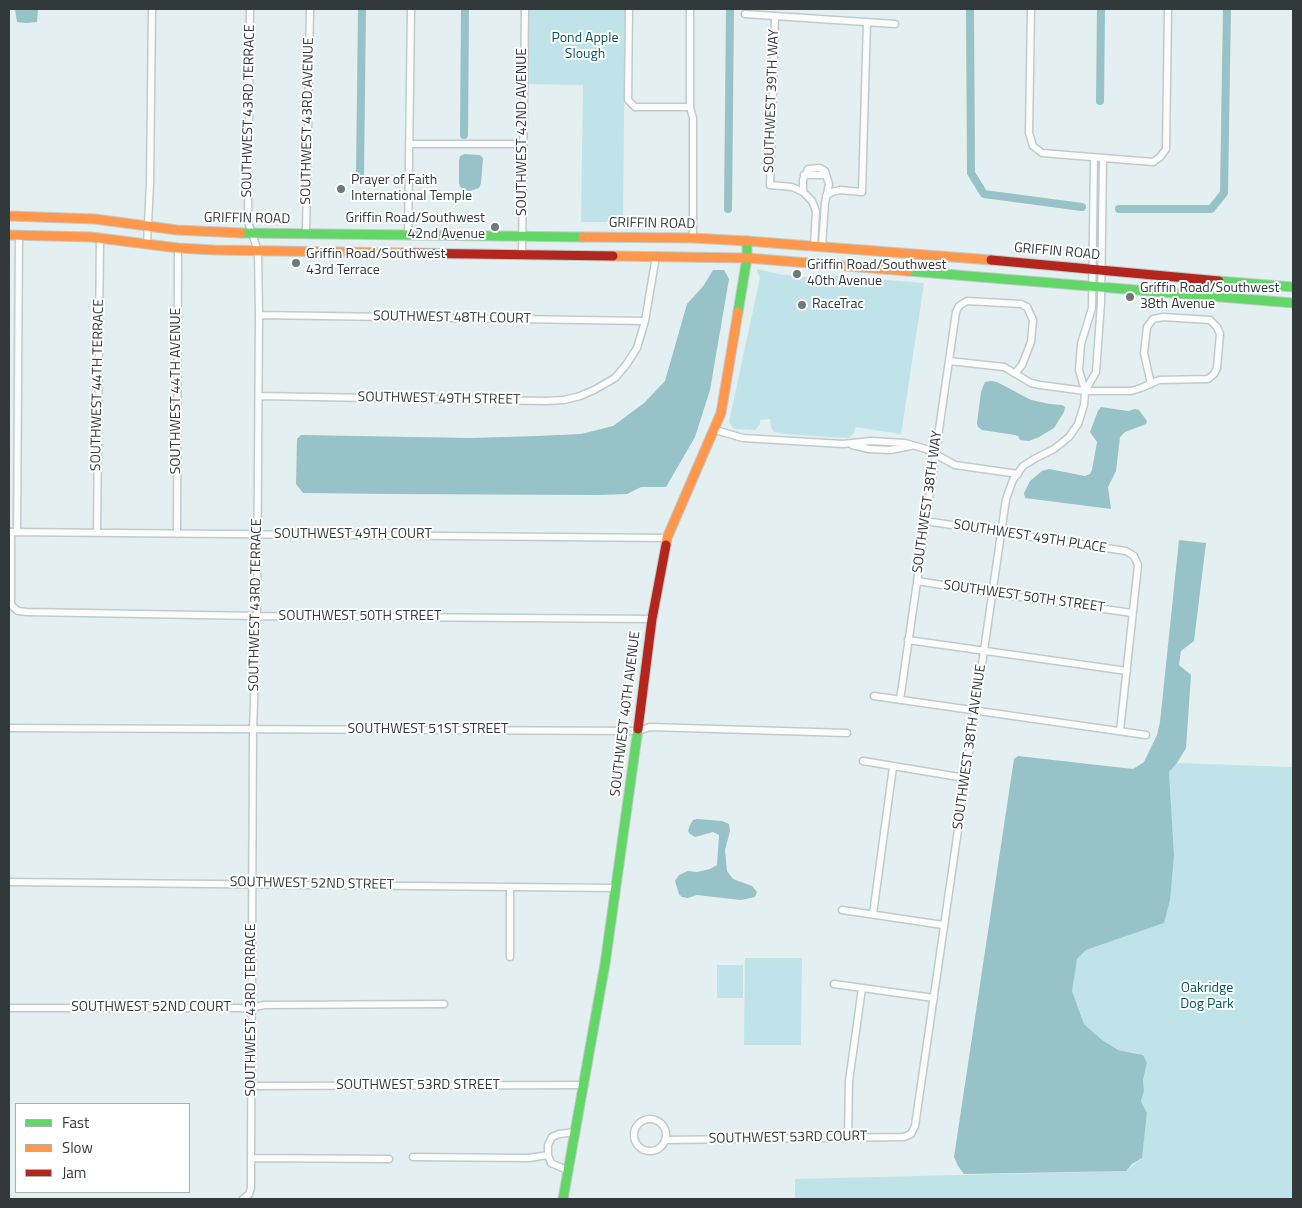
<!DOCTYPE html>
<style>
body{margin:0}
#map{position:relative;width:1302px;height:1208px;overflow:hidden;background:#e3eff0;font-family:"Titillium Web",sans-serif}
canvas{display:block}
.frame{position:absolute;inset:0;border:10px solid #31393b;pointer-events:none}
.legend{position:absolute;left:15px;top:1103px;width:175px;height:90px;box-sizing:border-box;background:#fff;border:1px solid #adb0b1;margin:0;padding:6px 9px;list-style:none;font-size:15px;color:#31393b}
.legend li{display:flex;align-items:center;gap:10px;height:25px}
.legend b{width:25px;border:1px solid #adb0b1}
</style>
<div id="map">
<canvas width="1302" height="1208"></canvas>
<div class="frame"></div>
<ul class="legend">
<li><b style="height:6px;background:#63d668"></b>Fast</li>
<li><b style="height:6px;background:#ff974d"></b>Slow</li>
<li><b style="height:6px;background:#b3261e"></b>Jam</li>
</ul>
</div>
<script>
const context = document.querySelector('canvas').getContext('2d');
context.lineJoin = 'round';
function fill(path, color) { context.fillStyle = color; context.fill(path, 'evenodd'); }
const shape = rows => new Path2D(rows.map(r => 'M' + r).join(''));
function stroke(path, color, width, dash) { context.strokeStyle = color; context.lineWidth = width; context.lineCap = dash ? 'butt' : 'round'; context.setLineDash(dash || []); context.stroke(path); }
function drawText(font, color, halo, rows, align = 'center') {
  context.font = font + ' "Titillium Web",sans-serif'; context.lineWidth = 4; context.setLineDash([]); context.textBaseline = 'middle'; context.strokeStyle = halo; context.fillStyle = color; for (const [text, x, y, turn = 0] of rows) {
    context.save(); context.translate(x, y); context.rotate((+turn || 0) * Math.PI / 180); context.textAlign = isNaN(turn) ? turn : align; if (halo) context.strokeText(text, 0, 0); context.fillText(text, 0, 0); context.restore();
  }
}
const green = shape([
 [529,9,625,9,623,222,581,222,583,85,528,84],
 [758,269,778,274,804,277,823,275,924,283,901,434,855,427,854,433,848,438,785,434,774,432,771,427,770,419,760,420,760,424,755,430,734,429,729,422,760,278,757,271],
 [1177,763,1293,767,1293,1199,795,1199,795,1179,1126,1171,1142,1158,1147,1113,1141,1101,1144,1091,1143,1080,1147,1063,1137,1053,1118,1050,1102,1040,1084,1024,1072,991,1073,975,1077,959,1086,950,1164,923,1174,855,1169,772],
 [745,958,802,958,801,1045,744,1045],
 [717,965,743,965,743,998,717,998]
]);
const water = shape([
 [15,9,38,9,37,22,26,23,17,22],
 [465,154,480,155,483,158,481,183,479,188,470,191,462,190,459,184,459,161,460,156],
 [713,270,724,270,729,279,710,390,695,437,666,487,641,487,627,494,599,495,390,494,303,493,296,484,297,439,301,435,470,438,537,436,581,434,613,426,644,403,665,381,687,304,704,285],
 [991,381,997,382,1031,400,1050,404,1062,405,1065,407,1064,412,1054,428,1039,437,1029,441,1020,440,1018,436,1015,435,982,430,978,427,977,423,981,392,985,382],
 [1101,407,1128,411,1135,409,1139,410,1147,421,1146,424,1125,432,1120,437,1116,471,1108,487,1111,509,1025,498,1024,493,1030,481,1042,471,1049,469,1085,476,1090,474,1092,470,1097,442,1090,432,1098,411],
 [1179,540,1206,543,1194,641,1181,651,1179,665,1191,675,1186,748,1177,763,1169,772,1174,855,1170,900,1164,923,1086,950,1077,959,1072,991,1084,1024,1102,1040,1118,1050,1143,1055,1147,1063,1143,1080,1144,1091,1141,1101,1147,1113,1142,1158,1132,1164,1126,1171,964,1174,958,1166,954,1157,1014,759,1018,756,1133,769,1144,762,1157,735,1160,722],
 [697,819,722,821,729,824,730,831,725,850,727,871,733,879,752,886,757,892,755,897,741,900,697,895,688,898,682,897,679,894,675,881,679,875,688,871,697,872,710,869,717,865,719,835,713,832,695,837,690,834,688,831,690,825,693,820]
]);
const canal = shape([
 [970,9,971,173,984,194,1082,207],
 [1100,101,1101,9],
 [464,135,465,9],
 [360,174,362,9],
 [728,209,730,9],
 [1119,209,1211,209,1224,193,1227,9]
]);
const street = shape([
 [629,9,628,100,635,107,690,107,690,9],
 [1031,9,1029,133,1033,146,1042,153,1153,162,1160,157,1166,149,1168,9],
 [745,14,895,24],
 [775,17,770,185,792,187,803,192],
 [690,107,693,118,693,238],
 [409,144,523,144],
 [804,175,826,175],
 [826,196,832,192,840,190,862,192,867,22],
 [306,234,310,9],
 [408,235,411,9],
 [147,244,150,183,152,9],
 [814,246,816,211,812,201,803,192,803,180,808,169,820,168,825,171,829,184,825,203,822,246],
 [522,255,525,9],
 [259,315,645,321],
 [949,361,1004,367,1031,383,1040,385,1085,391,1131,391,1141,388,1159,380,1208,379,1214,374,1217,368,1220,334,1217,327,1210,320,1163,317,1153,319,1147,327,1144,353,1151,384],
 [1085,391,1096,372,1101,303,1103,159],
 [259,396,546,401,564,400,580,396,594,390,615,378,626,365,637,348,645,321,656,256],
 [715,430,743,438,843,444,871,441,905,443,926,449,955,465,1018,474],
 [852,445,869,449,890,450,911,446],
 [925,521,1126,551,1134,556,1138,565,1120,731],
 [9,532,667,538],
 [11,532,11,605,18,611,27,612,257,616,652,619],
 [17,532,19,235],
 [97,533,100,238],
 [177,534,178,248],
 [917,581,992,593,1132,613],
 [908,640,1127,671],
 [874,696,1146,735],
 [900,700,956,312,959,306,967,301,1021,304,1027,307,1033,320,1031,342,1022,365,1016,372],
 [9,728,638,731,650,727,847,733],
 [863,761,965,778],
 [9,882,616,888],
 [510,887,510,957],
 [842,910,943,925],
 [873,914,893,767],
 [834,984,934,998],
 [9,1008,251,1008,264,1005,444,1004],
 [251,1086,585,1085],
 '634 1135a16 16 0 1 1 32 0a16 16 0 1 1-32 0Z',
 [848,1138,849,1081,862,988],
 [665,1140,904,1137,911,1134,915,1126,1006,499,1013,480,1023,466,1036,458,1054,449,1069,437,1078,424,1084,405,1085,391,1079,370,1081,344,1092,308,1094,158],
 [413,1157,529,1158,548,1155],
 [251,1158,389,1159],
 [569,1171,551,1163,548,1155,548,1145,552,1137,559,1134,576,1132],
 [243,1199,249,1194,251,1188,251,1158,253,730,257,616,259,315,258,251,248,222,250,9]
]);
const fast = shape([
 [241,233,583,237],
 [908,271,1293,303],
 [1219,281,1293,287],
 [738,312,747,258,747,241],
 [563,1199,605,964,638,729]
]);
const slow = shape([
 [9,216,95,219,177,230,241,233],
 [9,235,91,237,178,248,214,250,403,253],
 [583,237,693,238,747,241,991,260],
 [613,256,747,258,908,271],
 [666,545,667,538,721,413,738,312]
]);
const jam = shape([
 [403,253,613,256],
 [991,260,1219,281],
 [638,729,652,619,666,545]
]);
const markers = [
 [341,189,5,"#6f797a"],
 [495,227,5,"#6f797a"],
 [296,263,5,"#6f797a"],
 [797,274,5,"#6f797a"],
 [1130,297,5,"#6f797a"],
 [802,305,5,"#6f797a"]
];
const parkNames = [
 ["Pond Apple",585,39],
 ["Slough",585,55],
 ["Oakridge",1207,989],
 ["Dog Park",1207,1005]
];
const streetNames = [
 ["SOUTHWEST 39TH WAY",772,101,-88],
 ["SOUTHWEST 43RD TERRACE",249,111,-89],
 ["SOUTHWEST 43RD AVENUE",308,121,-89],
 ["SOUTHWEST 42ND AVENUE",523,132,-90],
 ["GRIFFIN ROAD",247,219,1],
 ["GRIFFIN ROAD",652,224,1],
 ["GRIFFIN ROAD",1057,252,5],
 ["SOUTHWEST 48TH COURT",452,318,1],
 ["SOUTHWEST 44TH TERRACE",98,385,-89],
 ["SOUTHWEST 44TH AVENUE",177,391,-90],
 ["SOUTHWEST 49TH STREET",439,399,1],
 ["SOUTHWEST 38TH WAY",928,502,-82],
 ["SOUTHWEST 49TH COURT",353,535],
 ["SOUTHWEST 49TH PLACE",1030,537,9],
 ["SOUTHWEST 50TH STREET",1024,597,8],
 ["SOUTHWEST 43RD TERRACE",256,605,-89],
 ["SOUTHWEST 50TH STREET",360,617],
 ["SOUTHWEST 40TH AVENUE",626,714,-83],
 ["SOUTHWEST 51ST STREET",428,730],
 ["SOUTHWEST 38TH AVENUE",970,747,-82],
 ["SOUTHWEST 52ND STREET",312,884,1],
 ["SOUTHWEST 52ND COURT",151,1008],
 ["SOUTHWEST 43RD TERRACE",252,1010,-90],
 ["SOUTHWEST 53RD STREET",418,1086],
 ["SOUTHWEST 53RD COURT",788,1138,-1]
];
const poiNames = [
 ["Prayer of Faith",351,181],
 ["International Temple",351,197],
 ["Griffin Road/Southwest",485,219,"right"],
 ["42nd Avenue",485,235,"right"],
 ["Griffin Road/Southwest",306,255],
 ["43rd Terrace",306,271],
 ["Griffin Road/Southwest",807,266],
 ["40th Avenue",807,282],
 ["Griffin Road/Southwest",1140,289],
 ["38th Avenue",1140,305],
 ["RaceTrac",812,305]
];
fill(green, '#bfe3e8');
fill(water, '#97c2c7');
stroke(canal, '#97c2c7', 8);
stroke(street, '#c1cacb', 9);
stroke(fast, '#c1cacb', 11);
stroke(slow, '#c1cacb', 11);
stroke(jam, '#c1cacb', 11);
stroke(street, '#fbfdfd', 6);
stroke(fast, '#63d668', 9);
stroke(slow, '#ff974d', 9);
stroke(jam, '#b3261e', 9);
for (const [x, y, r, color] of markers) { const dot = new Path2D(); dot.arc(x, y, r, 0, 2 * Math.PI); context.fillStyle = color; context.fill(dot); stroke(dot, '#fff', 2); }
drawText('14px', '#00565e', '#fff', parkNames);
drawText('14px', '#31393b', '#fff', streetNames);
drawText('14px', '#31393b', '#fff', poiNames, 'left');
</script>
